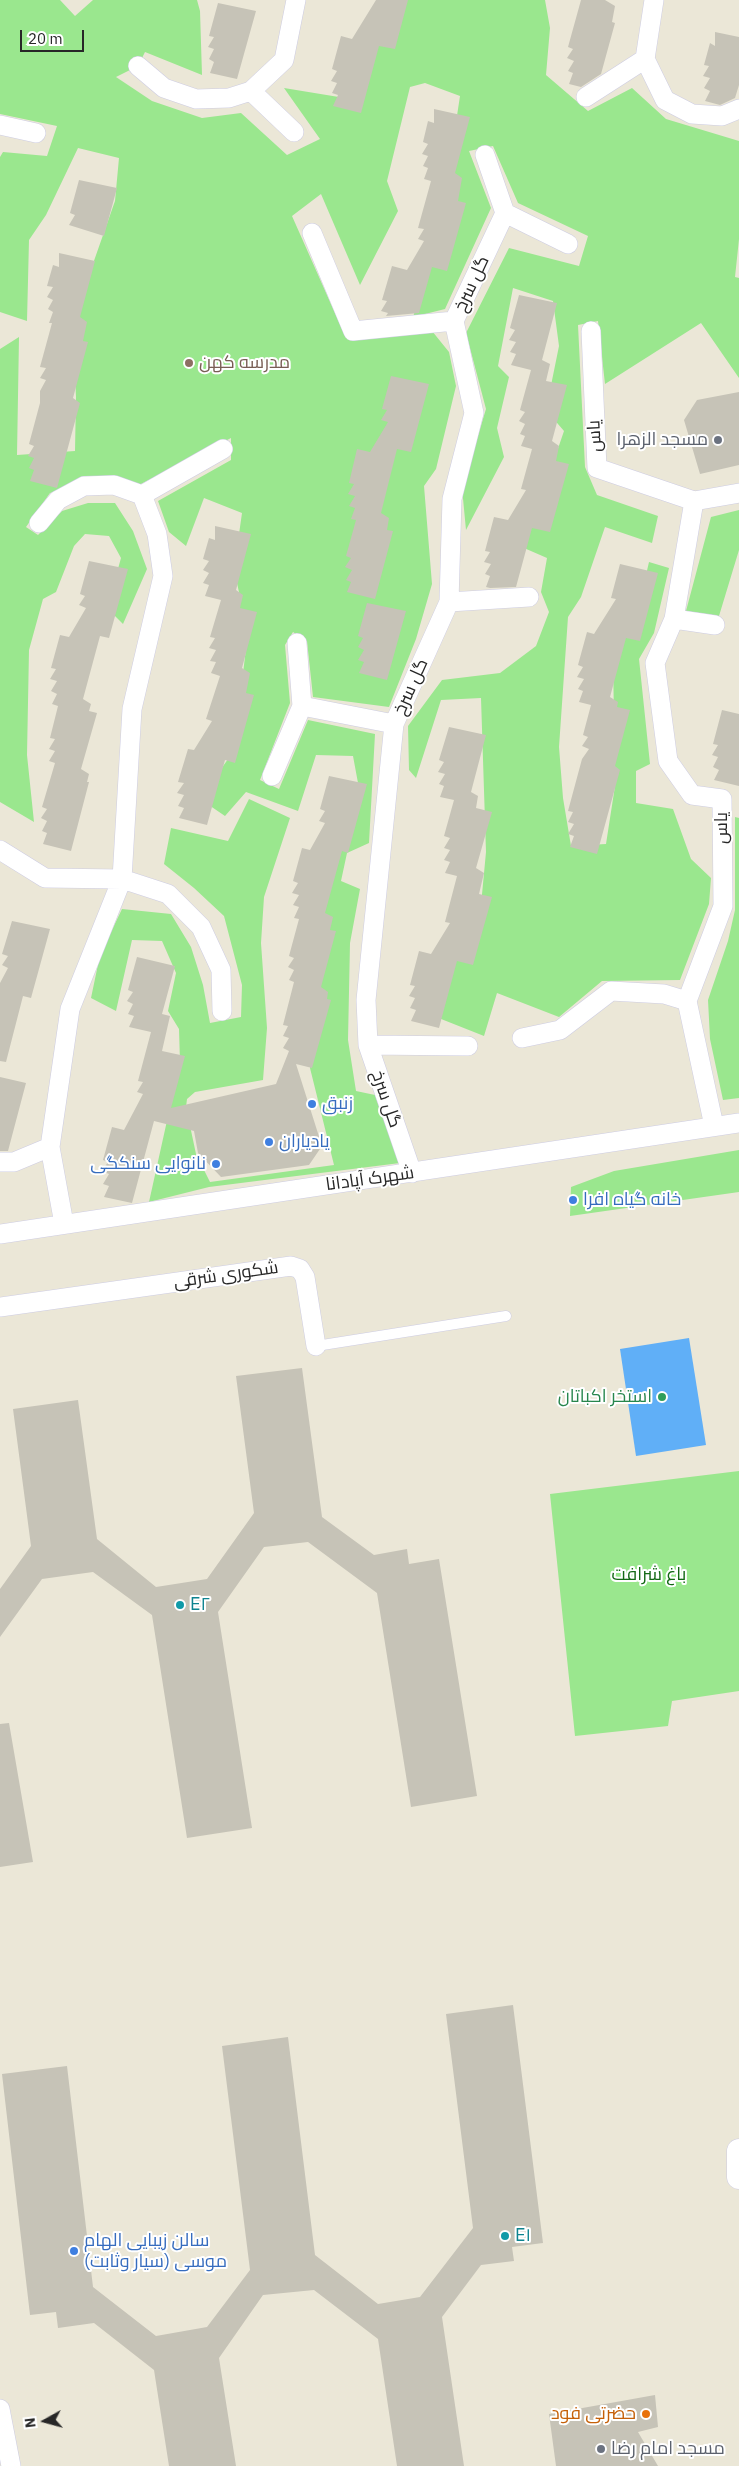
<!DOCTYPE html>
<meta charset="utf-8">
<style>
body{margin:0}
#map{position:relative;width:739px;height:2466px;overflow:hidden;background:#ebe7d7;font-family:"IBM Plex Sans",sans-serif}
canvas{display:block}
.north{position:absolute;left:20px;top:2396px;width:50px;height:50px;-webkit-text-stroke:4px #fff;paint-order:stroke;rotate:263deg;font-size:14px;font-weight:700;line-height:20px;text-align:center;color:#272727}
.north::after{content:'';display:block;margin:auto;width:18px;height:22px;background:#272727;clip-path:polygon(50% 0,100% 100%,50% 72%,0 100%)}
.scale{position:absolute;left:20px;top:30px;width:64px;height:22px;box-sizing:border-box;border:2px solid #272727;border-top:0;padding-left:6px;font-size:15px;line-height:18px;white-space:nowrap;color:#272727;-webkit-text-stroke:4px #fff;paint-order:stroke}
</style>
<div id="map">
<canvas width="739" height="2466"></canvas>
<div class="north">N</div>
<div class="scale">20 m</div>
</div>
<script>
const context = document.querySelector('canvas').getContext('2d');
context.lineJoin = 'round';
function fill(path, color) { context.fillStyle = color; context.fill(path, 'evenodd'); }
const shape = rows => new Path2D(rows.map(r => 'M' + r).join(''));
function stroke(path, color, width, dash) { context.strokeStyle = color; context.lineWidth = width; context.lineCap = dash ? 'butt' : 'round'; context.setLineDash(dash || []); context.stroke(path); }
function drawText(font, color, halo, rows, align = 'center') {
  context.font = font + ' "IBM Plex Sans",Cairo,sans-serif'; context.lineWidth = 4; context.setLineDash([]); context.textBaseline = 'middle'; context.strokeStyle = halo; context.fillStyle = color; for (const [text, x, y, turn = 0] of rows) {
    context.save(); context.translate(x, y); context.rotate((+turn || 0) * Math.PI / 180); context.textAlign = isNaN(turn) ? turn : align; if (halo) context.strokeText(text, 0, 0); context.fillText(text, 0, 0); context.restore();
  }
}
const green = shape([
 [0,0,60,0,75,16,93,0,197,0,200,11,202,75,145,52,138,66,116,77,152,101,202,118,241,113,287,155,320,139,284,88,357,100,396,0,545,0,550,28,546,75,588,111,632,88,666,119,739,141,739,239,735,277,739,278,739,378,701,323,605,384,598,321,578,325,585,467,597,495,658,516,652,543,605,527,581,597,568,617,559,747,563,798,571,846,606,844,615,786,613,657,636,618,649,562,669,568,654,633,639,659,650,764,636,771,636,803,673,809,691,859,711,878,709,904,680,980,602,981,559,1017,497,993,484,1036,431,1015,481,905,486,852,481,698,441,700,416,778,409,770,408,726,442,680,500,673,536,646,549,612,541,592,547,558,524,548,564,431,546,410,559,346,553,301,513,288,498,366,509,377,497,428,504,457,466,530,462,488,486,409,466,333,509,248,579,266,588,236,518,203,493,146,469,151,491,208,445,309,413,317,454,192,451,155,460,96,425,83,410,87,387,181,398,211,360,285,321,194,292,216,346,338,432,331,449,352,456,386,436,469,424,486,432,584,416,639,389,707,313,697,307,641,293,632,285,645,290,703,260,780,279,789,308,720,375,734,369,843,347,853,341,881,360,889,350,943,348,1040,356,1091,375,1095,400,1163,209,1187,149,1202,180,1062,179,1029,168,1011,176,973,162,941,132,940,116,1011,91,998,100,955,122,909,171,914,191,947,203,985,210,1023,241,1017,242,985,224,916,194,888,164,864,171,828,228,841,249,799,290,818,264,897,261,943,267,1028,263,1080,195,1092,187,1099,186,1107,196,1154,210,1182,334,1165,310,1068,321,1016,319,887,358,783,353,756,316,755,298,811,246,792,225,816,200,799,240,742,240,699,246,648,238,631,240,597,234,569,242,513,204,498,186,546,169,532,158,501,231,460,231,438,139,485,101,477,50,493,26,527,38,535,62,511,88,503,115,503,133,531,147,569,123,624,107,608,121,558,109,536,85,534,74,546,56,592,43,599,29,650,27,755,34,822,0,802,0,349,19,337,17,455,75,451,76,397,73,334,89,275,115,201,119,158,78,148,46,215,29,240,27,321,0,312,0,157,3,152,47,156,57,126,0,114],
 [739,510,739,550,719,616,686,611,711,517],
 [735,817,739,818,739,1098,723,1100,710,1039,708,1000,728,941,735,910],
 [739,1150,739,1192,570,1216,571,1187,614,1171],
 [739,1471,739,1691,672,1701,668,1726,575,1736,550,1494]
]);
const water = shape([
 [689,1338,706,1445,636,1456,620,1349]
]);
const building = shape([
 [376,0,408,0,395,49,379,46,361,113,333,106,338,95,332,93,337,83,331,81,337,71,332,69,341,36,352,39],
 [581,0,605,0,615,6,612,22,615,23,601,74,581,87,569,84,573,73,568,71,574,61,567,58,573,49,568,47],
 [218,3,256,11,237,79,210,73,214,62,209,59,214,49,208,47,214,37,209,36],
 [715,32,739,37,739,85,735,98,720,105,705,101,710,91,704,88,710,78,703,76,709,66,704,65,710,43,715,46],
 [434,109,470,117,455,173,462,178,458,201,466,203,447,271,432,267,419,313,386,316,388,313,381,311,387,301,382,300,392,266,407,270,424,241,418,239,424,229,418,228,431,181,424,179,428,168,423,166,428,156,422,154,428,144,423,142,428,121,434,123],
 [79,180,117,188,104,236,69,225,75,215,70,213],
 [59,253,95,261,80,317,87,322,83,341,88,342,73,398,80,403,57,488,30,481,34,470,29,468,34,458,28,456,34,446,29,444,40,403,40,391,46,380,40,378,46,368,40,367,52,323,49,323,53,312,48,309,53,300,47,297,53,287,47,286,53,265,59,267],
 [519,295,557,303,542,360,550,364,546,381,567,385,552,441,559,446,556,461,569,464,550,532,532,528,516,587,490,588,486,587,490,576,485,574,491,564,484,562,490,552,485,551,494,517,508,520,526,490,521,489,532,449,521,446,525,436,520,434,525,424,519,421,525,412,520,410,531,370,511,365,516,354,510,352,516,342,509,340,515,330,510,328],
 [391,376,429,384,411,452,397,449,381,513,389,518,387,530,393,531,375,599,347,592,351,582,346,580,352,570,345,567,351,558,346,556,356,520,351,519,355,508,349,506,355,496,348,494,354,484,349,483,357,449,370,452,388,422,381,420,387,410,382,409],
 [739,392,739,465,700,474,684,420,697,400],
 [215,526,251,534,236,590,243,595,240,608,257,612,242,668,250,673,246,693,254,695,235,763,225,760,207,825,179,818,184,808,178,806,184,795,177,793,184,783,178,782,188,749,194,750,212,721,206,719,220,676,211,673,216,662,210,661,216,650,209,648,215,638,210,637,221,600,205,596,209,585,203,583,209,573,203,570,209,561,203,559,209,538,215,540],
 [89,561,128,569,109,638,100,636,83,699,91,704,89,711,97,713,81,769,89,774,87,782,89,782,71,851,43,844,47,833,42,831,47,821,41,818,47,809,42,807,55,763,49,761,55,751,49,749,55,739,50,738,58,706,52,704,57,694,51,691,57,681,50,679,56,669,51,668,60,635,69,637,86,608,79,605,85,596,80,594],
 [620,564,658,573,640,641,626,638,610,697,618,702,617,707,630,710,615,766,620,770,597,854,570,847,574,836,568,834,574,824,568,822,573,812,568,811,582,759,589,749,582,746,588,737,583,735,591,705,579,702,583,691,578,689,584,679,577,677,583,667,578,665,587,632,594,634,616,599,611,598],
 [367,603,406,611,387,680,359,673,364,662,358,660,364,650,358,647,363,638,358,636],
 [722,710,739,714,739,786,714,780,719,770,713,767,718,757,712,755,718,745,713,744],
 [449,727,486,735,471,792,478,796,476,808,492,812,476,868,484,873,479,894,492,897,473,965,457,961,439,1028,411,1021,416,1010,410,1008,415,998,409,996,415,986,410,985,419,951,431,954,450,923,445,922,457,876,445,873,450,862,444,860,450,850,444,848,450,838,444,836,454,800,440,797,444,786,439,784,445,774,438,772,444,762,439,760],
 [329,776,367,784,348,853,342,851,325,913,333,917,330,930,336,931,321,987,328,992,327,999,331,1000,312,1068,296,1064,322,1146,309,1165,221,1177,198,1153,194,1131,154,1121,132,1203,104,1197,109,1186,103,1184,109,1174,102,1171,108,1162,103,1160,112,1127,124,1130,143,1094,137,1092,143,1082,138,1081,151,1032,129,1027,134,1016,128,1014,133,1004,127,1001,133,992,128,990,137,957,175,966,162,1014,170,1016,162,1051,185,1056,171,1108,276,1084,289,1051,283,1048,289,1038,283,1036,288,1026,283,1025,294,982,289,980,294,970,288,967,294,958,289,956,299,919,294,918,299,907,293,905,299,895,292,893,298,883,293,881,302,848,310,850,325,823,319,821,325,811,320,809],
 [12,921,50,929,31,998,23,996,6,1062,0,1061,0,983,8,968,2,965,8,956,2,954],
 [0,1077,26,1083,8,1151,0,1151],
 [302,1368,322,1517,374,1555,407,1549,409,1564,439,1559,477,1796,411,1807,377,1593,308,1542,264,1547,218,1612,252,1828,187,1838,152,1615,93,1572,42,1579,0,1637,0,1589,31,1546,13,1409,78,1400,97,1539,156,1587,207,1579,254,1513,236,1376],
 [9,1723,33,1862,0,1867,0,1724],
 [513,2005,543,2243,512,2247,514,2261,481,2265,442,2317,464,2466,397,2466,378,2339,314,2290,263,2295,219,2358,236,2466,169,2466,154,2370,94,2323,58,2328,56,2312,30,2315,2,2074,67,2066,93,2287,156,2336,207,2327,250,2270,222,2046,288,2037,315,2255,378,2304,420,2297,473,2228,446,2014],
 [655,2395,658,2427,638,2432,658,2466,556,2466,549,2414]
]);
const service = shape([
 [316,1346,506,1316]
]);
const minor = shape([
 [654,0,645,59,665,100,692,114,722,116,739,109],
 [138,66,164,88,196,99,229,98,251,91,284,60,296,0],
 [251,91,294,132],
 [586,97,645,59],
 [0,125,36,133],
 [485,155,505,213,568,244],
 [312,233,353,331,454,321],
 [591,331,597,468,694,501,739,493],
 [694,501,674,619,655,663,668,761,692,795,722,799,723,906,687,1001,714,1126],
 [39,523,58,500,84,486,114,485,142,495,223,449],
 [449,602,529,597],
 [674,619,715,625],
 [302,706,394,724],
 [272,776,302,706,297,643],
 [0,850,45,878,122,879,168,894,201,927,221,970,222,1011],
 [522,1038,560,1030,611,991,664,994,687,1001],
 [368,1045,468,1046],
 [50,1147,64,1224],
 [0,1162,14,1162,50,1147,70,1009,122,879,132,709,163,576,157,534,142,495],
 [412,1173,368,1045,366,1000,394,724,449,602,452,499,474,413,454,321,505,213],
 [0,1234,739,1123],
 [0,1307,291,1266,300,1269,305,1277,316,1346],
 [0,2409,11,2466]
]);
const tertiary = shape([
 [739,2151,739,2177]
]);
const markers = [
 [189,363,5,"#8d6e63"],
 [718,440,5,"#6b7280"],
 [312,1104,5,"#3f7fe0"],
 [269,1142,5,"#3f7fe0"],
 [216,1164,5,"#3f7fe0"],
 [573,1200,5,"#3f7fe0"],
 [662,1397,5,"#2e9e5b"],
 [180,1605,5,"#0f9aa8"],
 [505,2236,5,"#0f9aa8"],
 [74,2251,5,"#3f7fe0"],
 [646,2414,5,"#e8710a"],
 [601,2449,5,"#6b7280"]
];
const streetNames = [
 ["گل سرخ",472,284,-65],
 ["یاس",595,436,-93],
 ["گل سرخ",411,687,-66],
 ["یاس",722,828,-90],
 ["گل سرخ",386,1099,71],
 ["شهرک آپادانا",370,1179,-8],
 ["شکوری شرقی",226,1275,-8]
];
const educationNames = [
 ["مدرسه کهن",199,363]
];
const worshipNames = [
 ["مسجد الزهرا",708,440],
 ["مسجد امام رضا",611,2449,"left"]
];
const shopNames = [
 ["زنبق",322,1104],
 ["یادیاران",279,1142],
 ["نانوایی سنکگی",206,1164,"right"],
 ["خانه گیاه افرا",583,1200],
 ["سالن زیبایی الهام",84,2241],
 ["موسی (سیار وثابت)",84,2262]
];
const leisureNames = [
 ["استخر اکباتان",652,1397]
];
const parkNames = [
 ["باغ شرافت",649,1575]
];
const cultureNames = [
 ["E۲",190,1605],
 ["E۱",515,2236]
];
const foodNames = [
 ["حضرتی فود",636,2414]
];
fill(green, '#9ae78e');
fill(water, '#60aff7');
fill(building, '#c6c3b7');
stroke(service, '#cdcce2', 11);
stroke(minor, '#cdcce2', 20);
stroke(tertiary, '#cdcce2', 25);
stroke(service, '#fff', 10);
stroke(minor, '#fff', 19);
stroke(tertiary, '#fff', 24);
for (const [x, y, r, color] of markers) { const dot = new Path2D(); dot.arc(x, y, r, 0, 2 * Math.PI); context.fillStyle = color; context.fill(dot); stroke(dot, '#fff', 2); }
drawText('18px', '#272727', '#fff', streetNames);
drawText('18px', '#785e54', '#fff', educationNames, 'left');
drawText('18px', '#5b616d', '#fff', worshipNames, 'right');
drawText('18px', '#366cbe', '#fff', shopNames, 'left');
drawText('18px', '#27864d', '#fff', leisureNames, 'right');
drawText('18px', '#136814', '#fff', parkNames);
drawText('18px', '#0d838f', '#fff', cultureNames, 'left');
drawText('18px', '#c56008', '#fff', foodNames, 'right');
</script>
